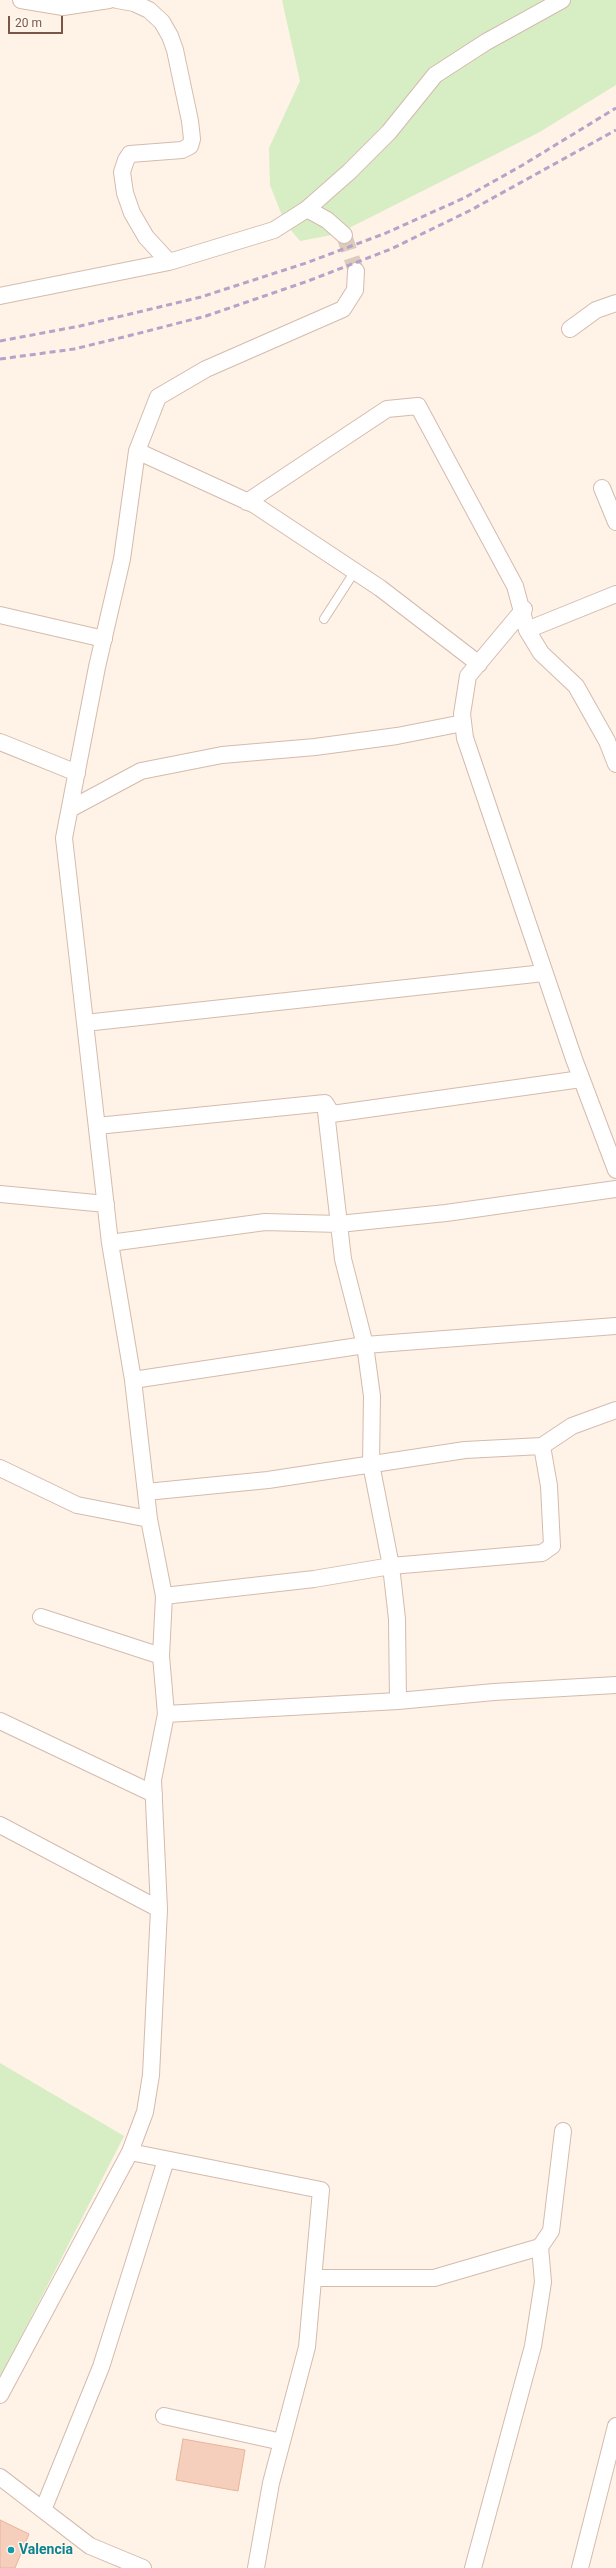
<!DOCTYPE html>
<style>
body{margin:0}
#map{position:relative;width:616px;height:2568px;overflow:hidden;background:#fef3e6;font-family:Roboto,sans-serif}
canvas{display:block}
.scale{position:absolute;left:8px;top:16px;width:55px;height:18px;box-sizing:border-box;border:2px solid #7a5648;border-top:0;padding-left:5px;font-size:12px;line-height:14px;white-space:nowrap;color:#7a5648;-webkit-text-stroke:3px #fff7ee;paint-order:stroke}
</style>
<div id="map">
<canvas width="616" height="2568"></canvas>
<div class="scale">20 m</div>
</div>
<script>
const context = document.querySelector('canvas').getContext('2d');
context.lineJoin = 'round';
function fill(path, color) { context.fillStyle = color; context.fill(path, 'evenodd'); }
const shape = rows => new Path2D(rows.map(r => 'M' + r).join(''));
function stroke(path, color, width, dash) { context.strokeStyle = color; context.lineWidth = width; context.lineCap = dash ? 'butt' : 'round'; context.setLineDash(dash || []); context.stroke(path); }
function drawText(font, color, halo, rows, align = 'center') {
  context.font = font + ' Roboto,sans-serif'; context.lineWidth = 3; context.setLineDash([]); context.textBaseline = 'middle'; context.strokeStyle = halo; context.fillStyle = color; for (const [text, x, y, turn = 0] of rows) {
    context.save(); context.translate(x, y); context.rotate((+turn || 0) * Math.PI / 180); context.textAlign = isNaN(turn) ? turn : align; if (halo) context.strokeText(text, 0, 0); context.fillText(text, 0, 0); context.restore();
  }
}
const green = shape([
 [282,0,616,0,616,85,538,133,337,234,300,241,285,223,270,185,269,148,300,81],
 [0,2063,124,2136,0,2378]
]);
const building = shape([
 [183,2439,245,2450,238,2491,176,2480,183,2439],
 [0,2520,29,2534,15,2568,0,2568,0,2520]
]);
const streetTunnel = shape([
 [344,235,356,271]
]);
const lane = shape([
 [324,619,355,571]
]);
const street = shape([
 [21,0,63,7,109,0],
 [117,0,134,3,149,10,162,22,170,36,175,50,190,121,192,139,190,146,182,150,130,154,126,160,122,172,125,193,132,213,146,237,169,262],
 [307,209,327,220,344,235],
 [0,296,169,262,274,230,307,209,349,172,389,132,435,75,486,42,562,0],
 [570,329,596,310,616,303],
 [137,451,255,505,380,588,479,664],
 [602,488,616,522],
 [247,502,387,409,418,406,515,586,527,630,541,653,576,686,607,741,616,764],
 [524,609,468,676,462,714,465,738,574,1059,616,1170],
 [0,615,104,639],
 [527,630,616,594],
 [0,742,77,773],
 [70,809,141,771,222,755,315,747,397,736,463,723],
 [85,1023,544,973],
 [325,1103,343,1259,365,1345,372,1396,371,1464,391,1566,397,1619,398,1701],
 [325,1103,332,1114,581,1079],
 [97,1126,325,1103],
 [0,1194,106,1204],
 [110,1243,265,1222,339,1224,446,1213,616,1189],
 [133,1380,365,1345,616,1326],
 [0,1468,77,1505,149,1519],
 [146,1492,268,1480,465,1450,542,1446,572,1426,616,1410],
 [164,1596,314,1579,391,1566,542,1553,552,1546,549,1486,542,1446],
 [41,1617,161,1656],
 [166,1714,398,1701,494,1692,616,1685],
 [0,1721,154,1794],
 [0,1825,159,1909],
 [130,2152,321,2190,307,2347,271,2483,256,2568],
 [313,2278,434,2278,540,2247,551,2231,563,2131],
 [0,2395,130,2152,145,2112,151,2075,159,1909,153,1780,166,1714,161,1656,164,1596,149,1519,133,1380,110,1243,64,838,97,667,122,559,137,451,158,397,206,369,343,309,355,290,356,271],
 [164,2416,282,2442],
 [0,2477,90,2546,143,2568],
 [43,2510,101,2367,166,2160],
 [473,2568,533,2346,543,2282,540,2247],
 [580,2568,616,2426]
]);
const rail = shape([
 [0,341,80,326,201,297,306,263,386,233,464,198,521,166,616,108],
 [0,359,74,349,136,334,206,316,308,281,391,249,471,210,616,130]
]);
const markers = [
 [11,2550,4,"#0f9aa8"]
];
const cultureNames = [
 ["Valencia",19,2550]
];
fill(green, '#d7edc3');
fill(building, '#f5cebc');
stroke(building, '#e9b39b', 1);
stroke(streetTunnel, '#ddccbe', 16, [16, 8]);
stroke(lane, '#d4bbae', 10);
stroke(street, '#d4bbae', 18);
stroke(lane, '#fff', 8);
stroke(street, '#fff', 16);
stroke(rail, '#b5a3c9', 3, [6, 4]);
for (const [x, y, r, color] of markers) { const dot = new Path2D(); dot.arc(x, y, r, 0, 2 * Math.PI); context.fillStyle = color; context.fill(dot); stroke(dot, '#fff7ee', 1.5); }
drawText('bold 14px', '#0d838f', '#fff7ee', cultureNames, 'left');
</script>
